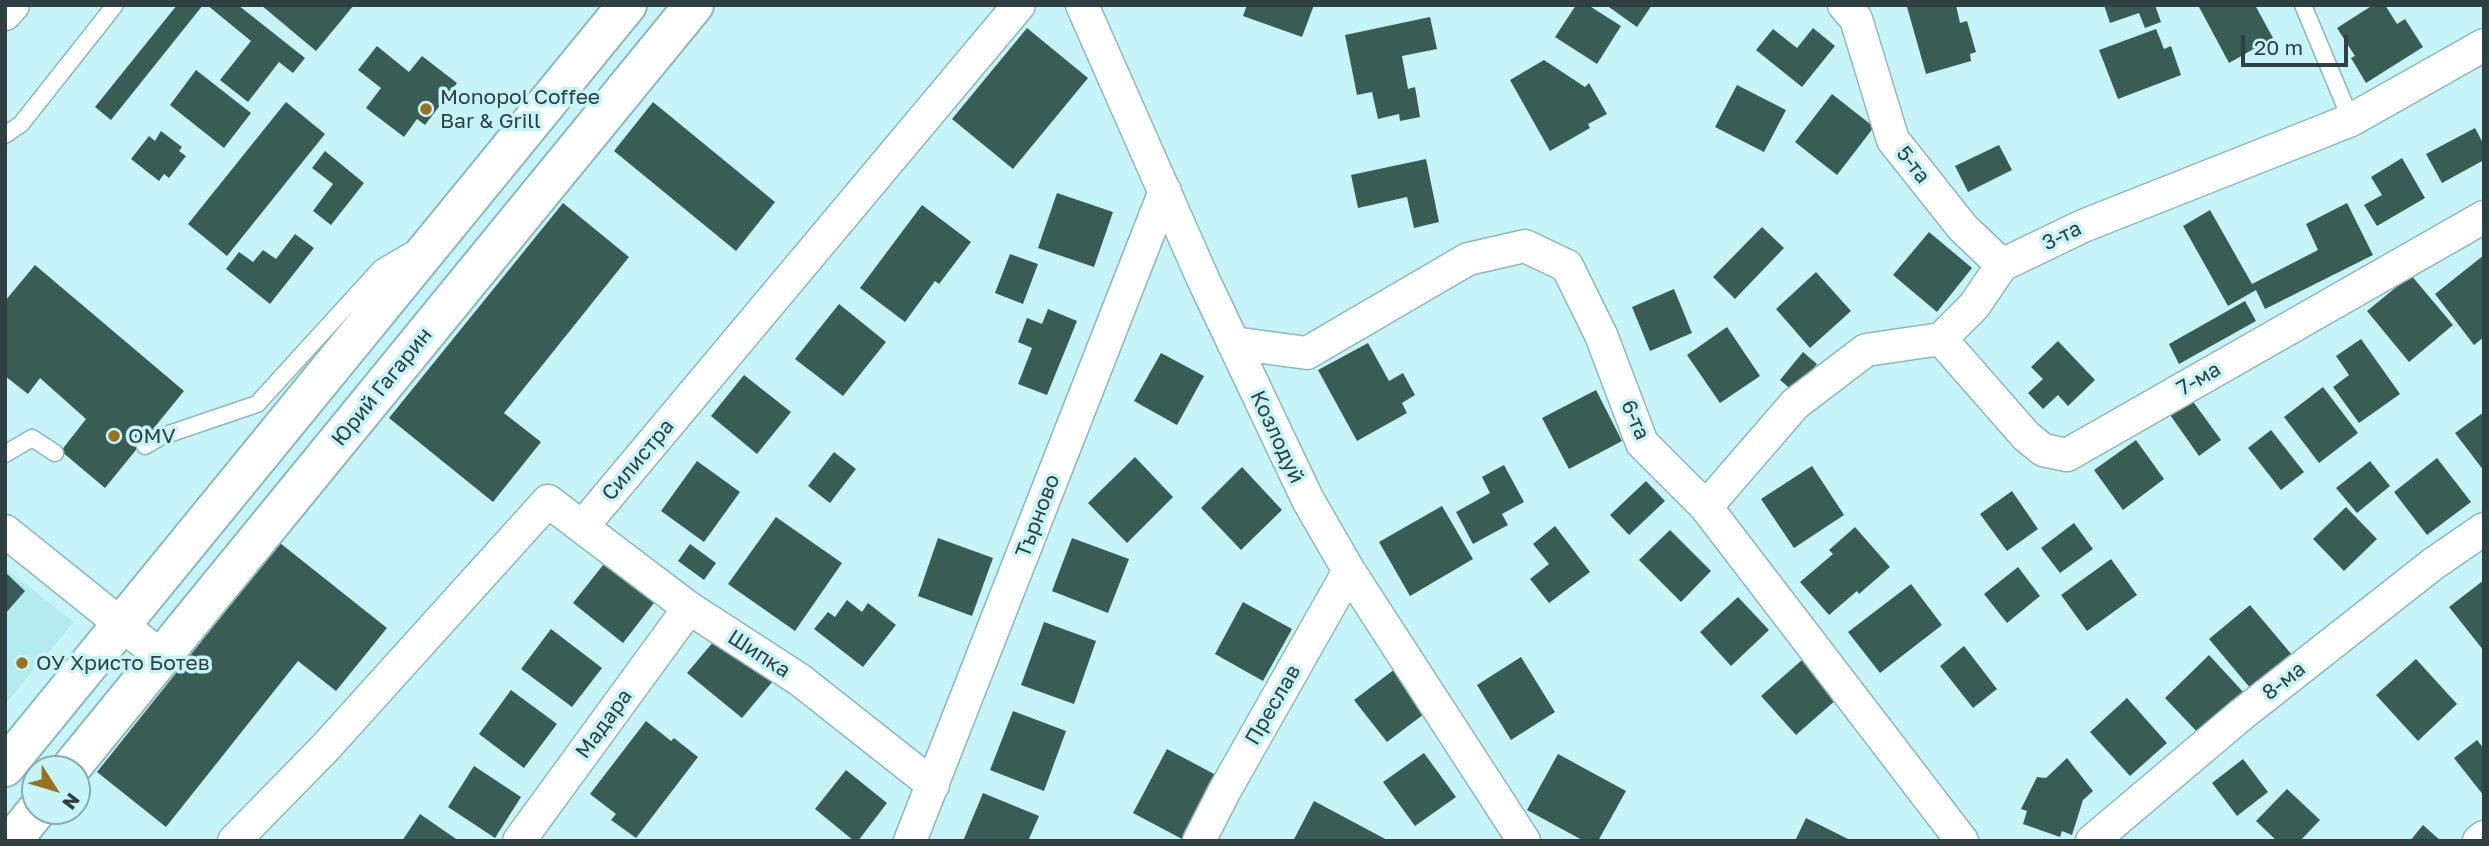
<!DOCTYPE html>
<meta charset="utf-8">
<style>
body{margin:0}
#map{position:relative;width:2489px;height:846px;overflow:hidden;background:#c7f4f8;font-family:"Golos Text",sans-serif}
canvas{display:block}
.frame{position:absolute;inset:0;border:7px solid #2e4041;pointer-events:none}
.north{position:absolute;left:21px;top:755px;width:70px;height:70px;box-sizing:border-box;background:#c7f4f8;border:2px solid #8aacaf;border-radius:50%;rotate:127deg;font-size:19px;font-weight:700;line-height:28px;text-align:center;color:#2e4041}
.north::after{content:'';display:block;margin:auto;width:24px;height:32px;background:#9a711e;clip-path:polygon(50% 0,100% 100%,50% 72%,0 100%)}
.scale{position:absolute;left:2241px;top:35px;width:107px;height:32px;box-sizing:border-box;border:4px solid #2e4041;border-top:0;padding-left:9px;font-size:21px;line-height:24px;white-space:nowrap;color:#2e4041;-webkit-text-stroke:5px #c7f4f8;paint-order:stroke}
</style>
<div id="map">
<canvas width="2489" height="846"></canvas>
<div class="frame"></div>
<div class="north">N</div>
<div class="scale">20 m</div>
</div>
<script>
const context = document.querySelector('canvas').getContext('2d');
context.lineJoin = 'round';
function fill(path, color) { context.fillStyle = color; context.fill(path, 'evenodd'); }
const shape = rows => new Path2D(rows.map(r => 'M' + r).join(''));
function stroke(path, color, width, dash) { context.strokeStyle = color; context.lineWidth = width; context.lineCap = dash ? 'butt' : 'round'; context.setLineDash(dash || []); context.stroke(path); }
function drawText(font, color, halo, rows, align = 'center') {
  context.font = font + ' "Golos Text",sans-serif'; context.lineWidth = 7; context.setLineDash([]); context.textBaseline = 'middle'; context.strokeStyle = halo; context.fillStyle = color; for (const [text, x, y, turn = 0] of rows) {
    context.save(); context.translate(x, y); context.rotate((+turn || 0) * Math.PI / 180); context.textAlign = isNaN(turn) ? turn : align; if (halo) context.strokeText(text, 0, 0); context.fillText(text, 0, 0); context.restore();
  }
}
const built = shape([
 [5,568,74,622,5,704]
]);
const building = shape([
 [177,5,203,5,111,120,95,107],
 [207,5,238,5,305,58,293,73,279,62,248,102,220,80,251,41],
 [261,5,354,5,316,51],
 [1247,5,1314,5,1302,37,1243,16],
 [1576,5,1588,5,1621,26,1597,64,1555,37],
 [1606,5,1652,5,1637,27],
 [1912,5,1956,5,1960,23,1967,21,1976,52,1970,54,1971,61,1926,74,1907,7],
 [2104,5,2155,5,2161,22,2145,28,2139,13,2110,23],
 [2203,5,2255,5,2273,38,2229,63,2199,7],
 [2373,5,2385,5,2397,24,2405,19,2423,47,2366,83,2351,58,2355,56,2337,28],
 [1430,17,1437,49,1402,56,1408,89,1415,87,1420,117,1400,121,1399,114,1378,119,1372,92,1357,95,1345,35],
 [1027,28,1088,78,1013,169,952,119],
 [1813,28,1835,46,1802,87,1756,50,1773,29,1797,48],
 [2156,29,2164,49,2171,46,2181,75,2118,99,2099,50],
 [377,46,409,72,422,56,457,83,425,125,417,119,404,137,366,108,381,88,358,70],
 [1544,60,1585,87,1589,83,1607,114,1588,124,1590,128,1550,151,1510,80],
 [196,70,251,113,224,148,170,105],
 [1737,85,1786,110,1764,152,1715,127],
 [1832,94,1874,127,1837,175,1795,142],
 [286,102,325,134,227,256,188,224],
 [653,102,775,202,736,251,614,151],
 [2475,128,2484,145,2484,160,2442,183,2426,154],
 [161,131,182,147,179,151,186,156,169,178,164,174,159,181,131,159,149,136,155,141],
 [1999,145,2012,170,1968,192,1955,166],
 [325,151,364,183,331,225,313,211,333,184,312,168],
 [2402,158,2425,198,2377,226,2364,205,2382,195,2371,177],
 [1426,159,1439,222,1414,228,1407,197,1358,208,1351,175],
 [1057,193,1113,212,1094,267,1038,248],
 [563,203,629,257,504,413,541,442,493,502,389,418],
 [2347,203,2373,255,2265,309,2256,290,2228,306,2183,226,2210,210,2252,284,2318,250,2306,224],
 [922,205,971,242,939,284,935,281,905,322,860,288],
 [1762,227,1784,248,1735,299,1713,277],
 [1929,232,1972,268,1937,312,1893,275],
 [295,234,314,248,270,304,226,269,239,252,253,262,263,250,276,259],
 [1010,254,1038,264,1023,304,995,293],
 [2484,255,2484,337,2474,345,2435,294],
 [35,265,184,391,105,488,61,451,86,419,40,378,28,394,5,376,5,301],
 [1816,272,1851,311,1810,348,1776,309],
 [2411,275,2453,325,2409,362,2367,311],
 [1674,289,1692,333,1650,351,1632,307],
 [2245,301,2256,321,2179,364,2169,344],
 [839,304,886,342,843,396,795,359],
 [1048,309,1077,321,1047,395,1018,384,1032,348,1018,342,1027,318,1042,324],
 [1727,327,1760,376,1720,403,1687,355],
 [2361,339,2400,394,2359,423,2333,387,2349,375,2336,356],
 [2058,341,2095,380,2068,406,2058,395,2043,409,2028,393,2043,379,2031,367],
 [1368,343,1389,381,1403,373,1415,395,1402,403,1407,413,1357,441,1318,370],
 [1803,352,1817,364,1794,392,1780,380],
 [1161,353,1204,376,1177,425,1134,401],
 [744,375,791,412,757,454,711,416],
 [2323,387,2358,433,2319,463,2284,417],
 [1596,390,1622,441,1569,469,1542,418],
 [2189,396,2221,440,2199,456,2168,412],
 [2484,412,2484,471,2455,433],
 [2271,430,2304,472,2281,490,2248,448],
 [2136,440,2164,479,2123,510,2094,470],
 [834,452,856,469,830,503,808,486],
 [1135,457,1173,497,1127,543,1088,503],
 [2437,458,2471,502,2427,535,2394,492],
 [697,461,740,492,704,542,661,511],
 [2370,461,2390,486,2357,513,2336,488],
 [1504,465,1524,502,1502,514,1508,525,1473,544,1456,512,1490,493,1482,477],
 [1812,466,1844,515,1794,548,1761,499],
 [1242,467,1282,510,1241,550,1201,508],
 [1646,481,1665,501,1629,535,1610,515],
 [2012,491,2038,529,2007,551,1980,514],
 [1442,506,1473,559,1410,596,1379,542],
 [2346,507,2377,539,2344,571,2313,539],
 [776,517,842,563,795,631,728,584],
 [2074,523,2093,549,2060,573,2041,548],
 [1555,526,1590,572,1549,603,1530,579,1549,564,1533,544],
 [1855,527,1890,567,1859,594,1857,591,1829,615,1800,582,1833,554,1829,550],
 [1670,530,1711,571,1681,602,1639,560],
 [938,538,993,558,972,616,918,596],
 [1072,538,1129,559,1108,613,1052,591],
 [280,543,387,628,336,691,298,661,166,827,97,772],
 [690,544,716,563,704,580,678,561],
 [2111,559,2137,595,2087,631,2061,595],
 [607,560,657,599,623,643,573,603],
 [2018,567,2040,596,2007,623,1984,594],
 [5,572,25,591,5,614],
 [2484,580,2484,651,2449,607],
 [1911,584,1942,625,1880,673,1848,632],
 [1738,597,1769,630,1731,666,1700,632],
 [847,600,862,612,868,603,896,625,863,667,814,629,828,612,835,617],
 [1243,602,1292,629,1263,681,1215,654],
 [2250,605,2292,655,2251,689,2209,639],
 [1044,622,1096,641,1074,704,1021,685],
 [551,629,602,668,572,707,521,669],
 [719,635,773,681,742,718,687,673],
 [1964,646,1997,689,1973,708,1940,666],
 [2209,655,2245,694,2201,736,2165,698],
 [1521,657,1555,712,1511,740,1477,685],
 [2416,659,2457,704,2418,741,2376,695],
 [1802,660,1837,699,1796,735,1761,696],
 [1395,669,1428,711,1387,742,1354,700],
 [511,690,557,724,524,768,479,734],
 [2127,698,2167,743,2130,776,2090,732],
 [1013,711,1066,731,1044,791,990,770],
 [646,721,671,741,674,738,698,757,636,838,611,820,616,814,590,794],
 [2477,740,2484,749,2484,796,2454,758],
 [1167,749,1216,775,1182,839,1133,813],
 [1424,753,1456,797,1415,826,1383,782],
 [1558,754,1626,791,1598,841,1584,841,1527,810],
 [2067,758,2093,791,2083,800,2072,835,2062,831,2060,837,2023,824,2027,811,2021,809,2037,777,2046,778],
 [2243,759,2268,792,2237,816,2212,783],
 [474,766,521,797,495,838,448,807],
 [846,770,887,803,858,841,854,841,815,809],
 [2287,789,2320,820,2300,841,2277,841,2256,821],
 [983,793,1039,816,1028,841,963,841],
 [1314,801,1389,841,1293,841],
 [420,814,459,841,402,841],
 [1806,818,1852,841,1795,841],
 [2423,825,2441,841,2410,841]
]);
const lane = shape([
 [2303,5,2351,120],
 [5,135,21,124,115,5],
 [145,446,160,437,257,404,381,268,410,251],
 [5,454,32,438,55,453]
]);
const street = shape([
 [1082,5,1203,279,1308,500,1349,571,1524,841],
 [1844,5,1856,19,1893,140,1963,228,2002,265],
 [5,14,13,5],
 [1941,339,2026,436,2043,450,2067,455,2484,217],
 [1233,343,1307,353,1468,259,1525,246,1567,266,1601,335,1642,443,1706,507,1962,841],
 [1706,507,1795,404,1866,350,1941,339,1974,306,2002,265,2083,226,2351,120,2484,45],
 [582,527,689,608,800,680,933,785],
 [5,531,162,657],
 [234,841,325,748,548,501,582,527,1019,5],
 [519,841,689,608],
 [910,841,1165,191],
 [1199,841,1225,790,1349,571],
 [2092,841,2241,715,2433,564,2484,529],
 [2479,841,2484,837]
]);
const secondary = shape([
 [5,767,627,5],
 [70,769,694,5],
 [12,841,36,811]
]);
const markers = [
 [426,109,7,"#9a711e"],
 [114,436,7,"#9a711e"],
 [22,663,7,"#9a711e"]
];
const poiNames = [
 ["Monopol Coffee",440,97],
 ["Bar & Grill",440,121],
 ["OMV",128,436],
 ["ОУ Христо Ботев",36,663]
];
const streetNames = [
 ["5-та",1913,165,52],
 ["3-та",2062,236,-26],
 ["7-ма",2199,379,-30],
 ["Юрий Гагарин",382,387,-51],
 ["6-та",1635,420,66],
 ["Козлодуй",1277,437,65],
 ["Силистра",638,460,-50],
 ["Търново",1038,516,-69],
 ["Шипка",759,654,33],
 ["8-ма",2284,681,-38],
 ["Преслав",1273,705,-60],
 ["Мадара",604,724,-54]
];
fill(built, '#b3ebef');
fill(building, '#395d55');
stroke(lane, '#8cb8bb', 19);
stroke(street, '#8cb8bb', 35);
stroke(secondary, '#8cb8bb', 42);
stroke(lane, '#fff', 16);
stroke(street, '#fff', 32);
stroke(secondary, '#fff', 38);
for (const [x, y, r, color] of markers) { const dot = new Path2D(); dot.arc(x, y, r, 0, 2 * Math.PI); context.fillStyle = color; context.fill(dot); stroke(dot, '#c7f4f8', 2.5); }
drawText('21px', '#2e4041', '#c7f4f8', poiNames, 'left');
drawText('21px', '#2e4041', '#c7f4f8', streetNames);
</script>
